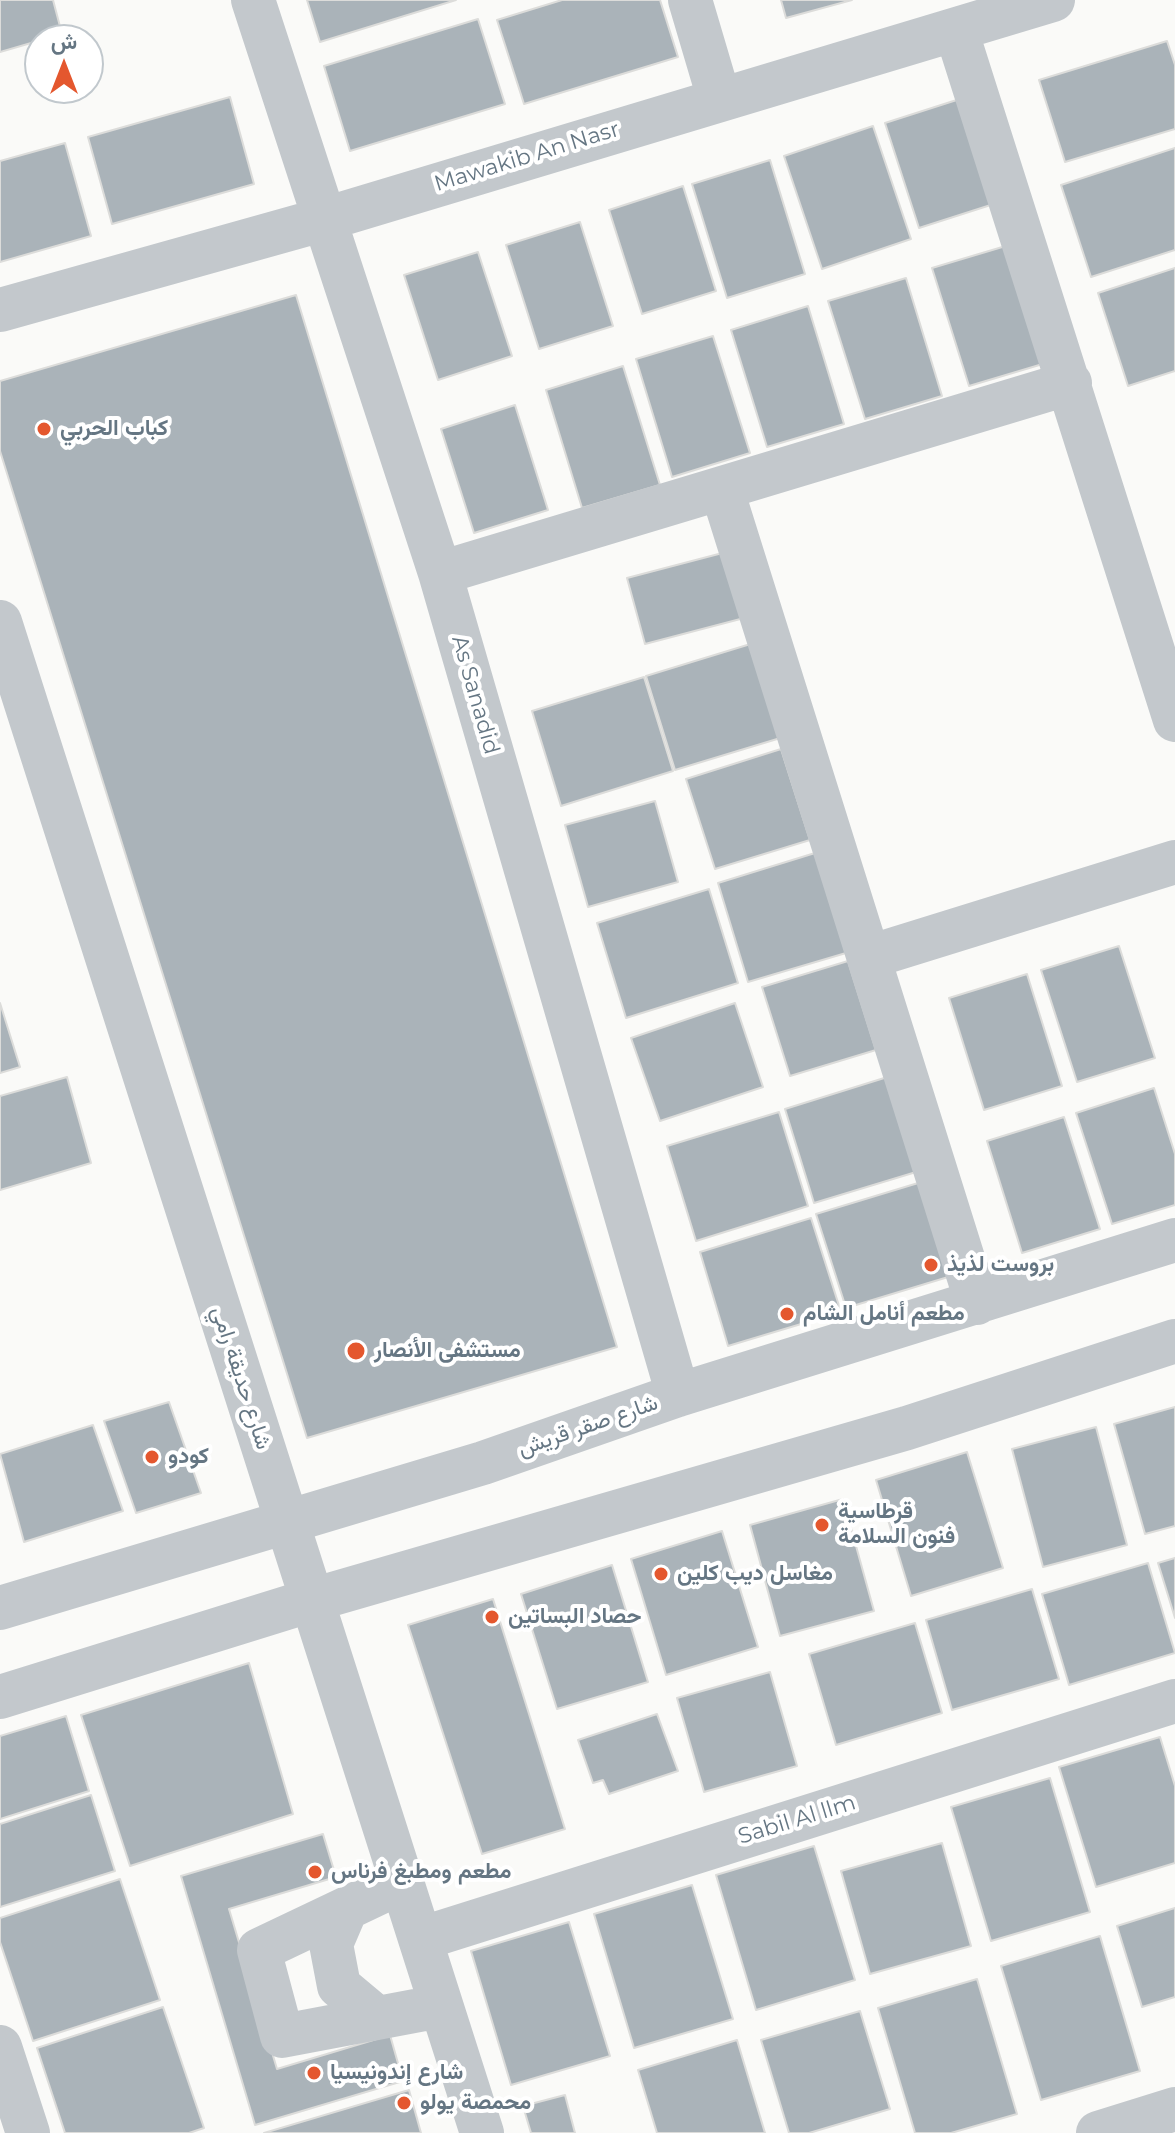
<!DOCTYPE html>
<meta charset="utf-8">
<style>
body{margin:0}
#map{position:relative;width:1175px;height:2133px;overflow:hidden;background:#fafaf8;font-family:Montserrat,Vazirmatn,sans-serif}
canvas{display:block}
.north{position:absolute;left:24px;top:24px;width:80px;height:80px;box-sizing:border-box;background:#fff;border:2px solid #c1c8cd;border-radius:50%;rotate:0deg;font-size:22px;font-weight:700;line-height:32px;text-align:center;color:#657683}
.north::after{content:'';display:block;margin:auto;width:28px;height:36px;background:#e4572e;clip-path:polygon(50% 0,100% 100%,50% 72%,0 100%)}
</style>
<div id="map">
<canvas width="1175" height="2133"></canvas>
<div class="north">ش</div>
</div>
<script>
const context = document.querySelector('canvas').getContext('2d');
context.lineJoin = 'round';
function fill(path, color) { context.fillStyle = color; context.fill(path, 'evenodd'); }
const shape = rows => new Path2D(rows.map(r => 'M' + r).join(''));
function stroke(path, color, width, dash) { context.strokeStyle = color; context.lineWidth = width; context.lineCap = dash ? 'butt' : 'round'; context.setLineDash(dash || []); context.stroke(path); }
function drawText(font, color, halo, rows, align = 'center') {
  context.font = font + ' Montserrat,Vazirmatn,sans-serif'; context.lineWidth = 8; context.setLineDash([]); context.textBaseline = 'middle'; context.strokeStyle = halo; context.fillStyle = color; for (const [text, x, y, turn = 0] of rows) {
    context.save(); context.translate(x, y); context.rotate((+turn || 0) * Math.PI / 180); context.textAlign = isNaN(turn) ? turn : align; if (halo) context.strokeText(text, 0, 0); context.fillText(text, 0, 0); context.restore();
  }
}
const building = shape([
 [0,0,53,0,62,34,0,52,0,0],
 [307,0,456,0,320,42,307,0],
 [562,0,660,0,678,57,524,104,497,20,562,0],
 [781,0,852,0,786,18,781,0],
 [478,19,505,104,350,151,324,66,478,19],
 [1167,41,1175,65,1175,129,1065,162,1039,80,1167,41],
 [230,97,254,184,112,224,88,137,230,97],
 [966,97,1000,202,919,228,885,123,966,97],
 [873,126,911,239,822,269,784,156,873,126],
 [65,143,91,236,0,262,0,161,65,143],
 [1175,148,1175,250,1091,277,1061,185,1175,148],
 [770,160,805,274,727,298,692,184,770,160],
 [683,186,716,291,642,314,609,210,683,186],
 [580,222,613,326,539,349,506,245,580,222],
 [1009,245,1046,363,969,386,932,268,1009,245],
 [478,252,512,356,438,380,404,275,478,252],
 [1175,268,1175,371,1128,386,1098,293,1175,268],
 [906,278,942,396,865,419,828,301,906,278],
 [296,295,617,1347,307,1438,0,451,0,381,296,295],
 [808,306,844,424,767,447,731,330,808,306],
 [713,336,750,453,672,477,636,359,713,336],
 [623,366,660,485,582,508,546,390,623,366],
 [515,405,548,510,474,533,441,429,515,405],
 [730,551,748,617,645,644,627,578,730,551],
 [757,642,787,736,675,770,646,676,757,642],
 [644,677,673,771,561,806,532,711,644,677],
 [781,749,810,840,715,869,686,779,781,749],
 [655,801,678,882,588,907,565,825,655,801],
 [815,853,846,953,748,982,718,883,815,853],
 [709,889,738,983,626,1018,597,923,709,889],
 [1119,946,1155,1058,1077,1082,1041,970,1119,946],
 [848,961,876,1050,790,1076,762,987,848,961],
 [1027,974,1062,1086,984,1110,949,998,1027,974],
 [0,1003,20,1067,0,1073,0,1003],
 [735,1003,763,1087,660,1121,631,1038,735,1003],
 [897,1074,926,1169,814,1203,785,1109,897,1074],
 [67,1077,91,1163,0,1190,0,1096,67,1077],
 [1154,1088,1175,1154,1175,1205,1112,1224,1076,1113,1154,1088],
 [779,1112,808,1206,696,1241,667,1146,779,1112],
 [1064,1117,1100,1229,1022,1253,987,1141,1064,1117],
 [928,1180,958,1274,846,1308,816,1214,928,1180],
 [811,1218,841,1312,728,1346,700,1252,811,1218],
 [169,1402,201,1493,136,1513,104,1421,169,1402],
 [1175,1407,1175,1526,1145,1534,1114,1424,1175,1407],
 [93,1425,123,1511,24,1542,0,1454,93,1425],
 [1096,1427,1127,1545,1043,1567,1012,1449,1096,1427],
 [967,1452,1003,1568,911,1596,876,1480,967,1452],
 [843,1499,874,1611,780,1636,750,1525,843,1499],
 [722,1531,758,1647,666,1675,631,1559,722,1531],
 [1175,1558,1175,1618,1158,1563,1175,1558],
 [1148,1563,1175,1653,1069,1685,1042,1594,1148,1563],
 [612,1565,648,1682,557,1709,521,1594,612,1565],
 [1032,1589,1059,1679,952,1710,926,1620,1032,1589],
 [493,1599,565,1829,482,1854,408,1625,493,1599],
 [915,1623,942,1713,836,1745,809,1654,915,1623],
 [249,1663,293,1814,130,1866,81,1715,249,1663],
 [770,1672,797,1766,704,1792,677,1698,770,1672],
 [657,1714,678,1771,609,1794,603,1780,593,1783,578,1740,657,1714],
 [66,1716,89,1791,0,1819,0,1736,66,1716],
 [1160,1737,1175,1786,1175,1863,1096,1887,1059,1767,1160,1737],
 [1050,1778,1090,1912,991,1941,951,1807,1050,1778],
 [91,1795,115,1871,0,1907,0,1824,91,1795],
 [323,1834,336,1877,229,1909,277,2069,390,2035,403,2081,255,2125,181,1876,323,1834],
 [942,1843,971,1946,870,1974,841,1871,942,1843],
 [814,1846,855,1980,756,2010,716,1875,814,1846],
 [120,1879,160,2000,33,2041,0,1942,0,1918,120,1879],
 [692,1885,733,2019,634,2048,594,1914,692,1885],
 [1175,1908,1175,1997,1142,2007,1117,1926,1175,1908],
 [569,1922,610,2056,511,2085,471,1951,569,1922],
 [1100,1936,1140,2071,1041,2100,1001,1966,1100,1936],
 [977,1979,1017,2114,951,2133,915,2133,878,2008,977,1979],
 [163,2007,204,2128,189,2133,65,2133,37,2048,163,2007],
 [860,2011,890,2109,809,2133,789,2133,761,2040,860,2011],
 [737,2040,765,2133,657,2133,638,2070,737,2040],
 [409,2090,421,2133,264,2133,409,2090],
 [565,2095,575,2133,531,2133,523,2106,565,2095]
]);
const minor = shape([
 [253,0,440,573,678,1395],
 [690,0,719,98],
 [956,30,1175,720],
 [0,310,325,219,1053,0],
 [722,490,977,1303],
 [440,573,1070,383],
 [0,622,482,2133],
 [869,957,1175,862],
 [0,1608,483,1463,678,1395,1175,1240],
 [0,1697,312,1600,907,1428,1175,1341],
 [402,1882,259,1950,282,2036,441,2006],
 [346,1909,331,1944,339,1986,376,2017],
 [420,1939,1175,1701],
 [0,2047,28,2133],
 [1098,2133,1175,2109]
]);
const markers = [
 [44,429,8,"#e4572e"],
 [931,1265,8,"#e4572e"],
 [787,1314,8,"#e4572e"],
 [356,1351,10,"#e4572e"],
 [152,1457,8,"#e4572e"],
 [822,1525,8,"#e4572e"],
 [661,1574,8,"#e4572e"],
 [492,1617,8,"#e4572e"],
 [315,1872,8,"#e4572e"],
 [314,2073,8,"#e4572e"],
 [404,2103,8,"#e4572e"]
];
const streetNames = [
 ["Mawakib An Nasr",527,157,-17],
 ["As Sanadid",475,695,74],
 ["شارع حديقة رامي",241,1378,72],
 ["شارع صقر قريش",588,1426,-19],
 ["Sabil Al llm",797,1820,-17]
];
const poiNames = [
 ["كباب الحربي",60,429],
 ["بروست لذيذ",947,1265],
 ["مطعم أنامل الشام",803,1314],
 ["مستشفى الأنصار",374,1351],
 ["كودو",168,1457],
 ["قرطاسية",838,1512],
 ["فنون السلامة",838,1537],
 ["مغاسل ديب كلين",677,1574],
 ["حصاد البساتين",508,1617],
 ["مطعم ومطبغ فرناس",331,1872],
 ["شارع إندونيسيا",330,2073],
 ["محمصة يولو",420,2103]
];
fill(building, '#aab3b9');
stroke(building, '#dcdcda', 2);
stroke(minor, '#c3c8cc', 44);
for (const [x, y, r, color] of markers) { const dot = new Path2D(); dot.arc(x, y, r, 0, 2 * Math.PI); context.fillStyle = color; context.fill(dot); stroke(dot, '#fff', 3); }
drawText('22px', '#657683', '#fff', streetNames);
drawText('bold 22px', '#657683', '#fff', poiNames, 'left');
</script>
